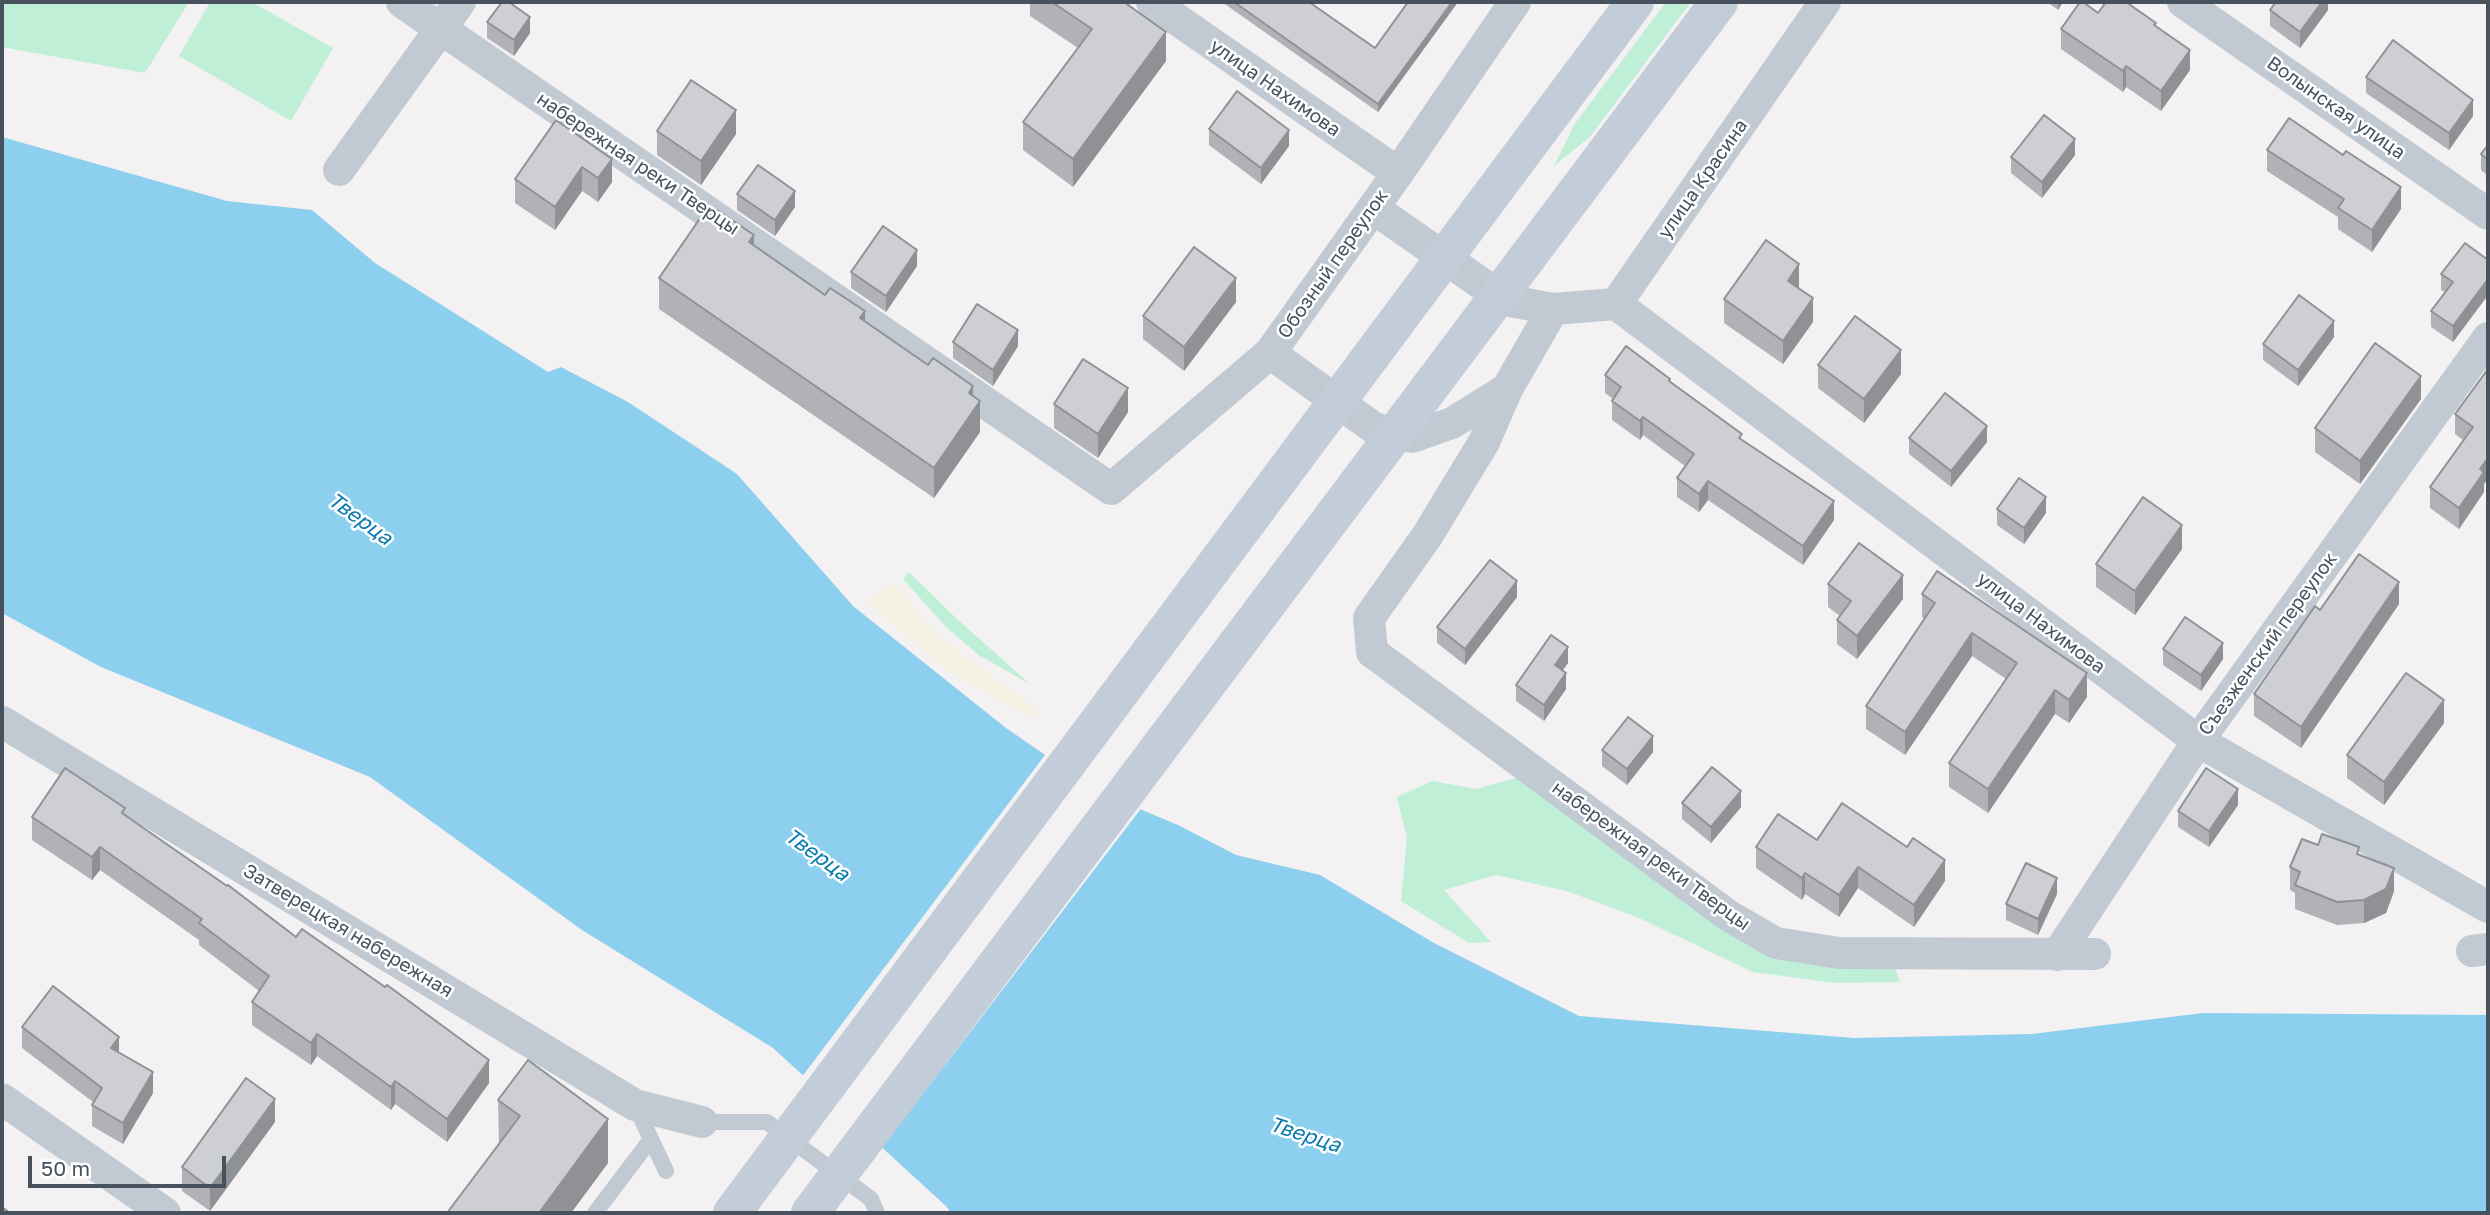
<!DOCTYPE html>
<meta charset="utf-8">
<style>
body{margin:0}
#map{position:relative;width:2490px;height:1215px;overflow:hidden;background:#f3f1f1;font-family:"Golos Text",sans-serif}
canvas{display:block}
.frame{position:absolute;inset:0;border:4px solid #48525f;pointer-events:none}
.scale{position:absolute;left:28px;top:1156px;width:198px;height:32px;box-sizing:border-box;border:4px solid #48525f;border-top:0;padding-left:9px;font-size:21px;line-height:24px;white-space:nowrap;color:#48525f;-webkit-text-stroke:5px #fff;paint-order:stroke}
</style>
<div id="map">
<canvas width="2490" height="1215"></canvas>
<div class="frame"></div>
<div class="scale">50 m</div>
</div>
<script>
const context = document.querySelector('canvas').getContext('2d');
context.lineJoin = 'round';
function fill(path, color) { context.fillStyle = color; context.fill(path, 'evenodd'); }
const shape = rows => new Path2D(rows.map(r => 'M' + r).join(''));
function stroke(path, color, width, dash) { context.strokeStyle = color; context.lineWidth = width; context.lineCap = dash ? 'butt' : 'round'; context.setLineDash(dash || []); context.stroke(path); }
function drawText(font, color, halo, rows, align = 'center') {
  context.font = font + ' "Golos Text",sans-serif'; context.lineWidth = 5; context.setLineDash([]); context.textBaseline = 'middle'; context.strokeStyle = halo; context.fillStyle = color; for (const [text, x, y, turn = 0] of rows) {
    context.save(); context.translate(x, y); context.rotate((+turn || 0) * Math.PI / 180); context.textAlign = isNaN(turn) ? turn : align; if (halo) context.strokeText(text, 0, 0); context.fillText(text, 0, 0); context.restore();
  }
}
const green = shape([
 [2,2,189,2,145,73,2,47],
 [210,2,252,2,333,48,291,121,179,56],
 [1666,2,1691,2,1590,137,1554,166,1574,125],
 [909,572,956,618,1030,684,980,656,945,626,903,579],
 [1524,776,1651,875,1769,957,1816,965,1895,968,1900,982,1835,983,1753,972,1639,918,1567,891,1496,875,1444,890,1491,942,1469,943,1401,901,1407,837,1397,797,1432,781,1476,789]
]);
const sand = shape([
 [894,582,938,637,1038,710,1036,716,1019,711,944,668,867,602]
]);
const water = shape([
 [2,137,227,201,312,210,375,263,548,372,561,367,628,402,737,474,853,606,1006,728,1099,792,1178,825,1236,855,1320,875,1434,943,1579,1016,1854,1038,2032,1034,2203,1013,2488,1015,2488,1213,951,1213,946,1206,773,1048,582,930,370,777,101,667,2,613]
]);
const pier = shape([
 [1048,751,1101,789,1143,806,880,1150,801,1078]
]);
const service = shape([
 [635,1105,666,1171],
 [702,1122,767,1122,871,1199,877,1213],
 [595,1213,651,1139]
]);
const minor = shape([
 [402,2,1111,489,1270,353,1398,173,1515,2],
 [1152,2,1398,173],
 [2183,2,2488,214],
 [339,170,460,2],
 [1373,208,1505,300,1553,309,1616,304],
 [1616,304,2198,741,2488,907],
 [1616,304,1825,2],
 [1553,309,1507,389,1484,442,1427,536,1369,618,1372,652,1729,916,1776,943,1839,953,2095,954],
 [1270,353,1374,428,1412,437,1452,423,1507,389],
 [2,722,635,1105,702,1122],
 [2472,951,2488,949],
 [2057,955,2198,741,2488,338],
 [2,1099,165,1213]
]);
const secondary = shape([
 [732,1213,1635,2],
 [810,1213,1719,2]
]);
const wall = shape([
 [1030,2,1124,2,1166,61,1073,187,1023,150,1023,122,1078,48,1030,16],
 [1222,2,1309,2,1375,48,1408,2,1458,2,1378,112],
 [2047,2,2063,2,2058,10],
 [2328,2,2328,10,2300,48,2270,26,2270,10],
 [2098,13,2156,27,2190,70,2161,111,2126,87,2123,92,2061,49,2061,29],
 [487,22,530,33,514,56,487,38],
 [2366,77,2473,116,2449,150,2366,93],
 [556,120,612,182,598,202,582,191,555,230,515,203,515,179],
 [1209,129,1289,146,1261,184,1209,145],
 [657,131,736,134,701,185,657,155],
 [2488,145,2488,176,2481,170,2481,154],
 [2267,150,2343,155,2401,209,2372,252,2338,229,2338,217,2267,171],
 [2075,155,2042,198,2011,173,2011,157],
 [737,194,795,207,775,236,737,210],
 [754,245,973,397,980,432,934,498,659,309,659,278],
 [2488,260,2488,295,2453,342,2431,327,2431,311,2445,292,2441,290,2441,274],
 [917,266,886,312,851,288,851,272],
 [1799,287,1799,288,1813,322,1783,364,1724,323,1724,299],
 [1236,302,1184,371,1143,339,1143,316],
 [2334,337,2298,386,2263,360,2263,344],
 [953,342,1018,346,993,386,953,358],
 [1818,365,1901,374,1864,423,1818,388],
 [2488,369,2488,479,2484,484,2484,492,2459,529,2430,508,2430,487,2463,440,2455,434,2455,414],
 [1605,375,1670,383,1742,439,1834,520,1803,565,1708,500,1699,512,1677,497,1677,478,1685,466,1643,435,1640,440,1612,420,1612,401,1613,399,1605,393],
 [2421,399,2360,484,2315,452,2315,428],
 [1054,404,1128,412,1098,458,1054,428],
 [1909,438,1987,442,1951,487,1909,454],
 [1997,509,2046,513,2024,544,1997,525],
 [2182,549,2135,615,2096,587,2096,564],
 [1828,584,1903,599,1857,659,1837,644,1837,620,1840,616,1828,607],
 [1922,594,2087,697,2069,723,2055,714,1988,813,1949,787,1949,763,2006,679,1972,656,1905,755,1866,729,1866,706,1924,619,1922,617],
 [1517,597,1465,665,1437,643,1437,627],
 [2399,604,2301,748,2254,716,2254,694,2320,610],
 [2163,649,2223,659,2201,691,2163,665],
 [1568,663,1563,670,1566,689,1544,721,1516,701,1516,685],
 [2444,723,2384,805,2347,778,2347,755],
 [1602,750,1653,752,1627,785,1602,766],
 [1682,803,1741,807,1711,843,1682,819],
 [2238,805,2209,847,2178,827,2178,811],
 [125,815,489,1083,447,1142,395,1104,391,1110,317,1056,311,1065,252,1025,252,1002,259,991,199,945,199,940,100,870,92,880,32,840,32,817],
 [1817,840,1945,881,1914,927,1858,888,1839,917,1805,894,1802,900,1756,868,1756,847],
 [2318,845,2359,854,2394,891,2386,913,2364,923,2337,925,2295,909,2295,893,2290,890,2290,867],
 [2057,894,2038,935,2006,920,2006,904],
 [22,1027,119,1053,153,1093,123,1144,92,1126,92,1105,93,1102,22,1048],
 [498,1100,608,1163,571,1213,447,1213,499,1144],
 [275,1122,210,1211,182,1191,182,1167]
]);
const shadedWall = shape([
 [1452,2,1458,2,1378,112,1378,104],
 [2058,2,2063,2,2058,10],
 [2322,2,2328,2,2328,10,2300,48,2300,32],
 [530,17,530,33,514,56,514,40],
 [1166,32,1166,61,1073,187,1073,159],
 [2190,50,2190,70,2161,111,2161,91],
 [2126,66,2126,87,2123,92,2123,71],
 [2473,100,2473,116,2449,150,2449,133],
 [736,110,736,134,701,185,701,161],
 [1289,130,1289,146,1261,184,1261,168],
 [2075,139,2075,155,2042,198,2042,182],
 [612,159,612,182,598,202,598,178],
 [582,167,582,191,555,230,555,207],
 [2401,187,2401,209,2372,252,2372,230],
 [795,191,795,207,775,236,775,220],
 [754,235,754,266,749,242],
 [917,250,917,266,886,312,886,296],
 [1799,264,1799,287,1788,304,1788,281],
 [1236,278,1236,302,1184,371,1184,347],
 [2488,279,2488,295,2453,342,2453,326],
 [1813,298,1813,322,1783,364,1783,341],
 [865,311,865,342,860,318],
 [2334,321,2334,337,2298,386,2298,370],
 [1018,330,1018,346,993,386,993,370],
 [1901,350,1901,374,1864,423,1864,399],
 [2421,376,2421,399,2360,484,2360,461],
 [973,386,973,411,980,401,980,432,934,498,934,468,969,393],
 [1128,388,1128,412,1098,458,1098,434],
 [1643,417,1643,435,1640,440,1640,421],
 [1987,426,1987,442,1951,487,1951,471],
 [2488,458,2488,479,2484,484,2484,492,2459,529,2459,508,2480,469],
 [1708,481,1708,500,1699,512,1699,494],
 [2046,497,2046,513,2024,544,2024,528],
 [1834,501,1834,520,1803,565,1803,546],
 [2182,525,2182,549,2135,615,2135,591],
 [1903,575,1903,599,1857,659,1857,636],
 [1517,581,1517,597,1465,665,1465,649],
 [2399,582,2399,604,2301,748,2301,727],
 [1972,633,1972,656,1905,755,1905,732],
 [2223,643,2223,659,2201,691,2201,675],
 [1568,647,1568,663,1555,681,1555,665],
 [1566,673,1566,689,1544,721,1544,705],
 [2087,673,2087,697,2069,723,2069,700],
 [2055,690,2055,714,1988,813,1988,789],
 [2444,700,2444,723,2384,805,2384,782],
 [1653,736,1653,752,1627,785,1627,769],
 [2238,789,2238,805,2209,847,2209,831],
 [1741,791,1741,807,1711,843,1711,827],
 [100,847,100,870,92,880,92,857],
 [1945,860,1945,881,1914,927,1914,905],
 [1858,867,1858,888,1839,917,1839,895],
 [2394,868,2394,891,2386,913,2364,923,2364,900],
 [1805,873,1805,894,1802,900,1802,878],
 [2057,878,2057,894,2038,935,2038,919],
 [317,1034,317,1056,311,1065,311,1043],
 [119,1037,119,1058,111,1048],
 [489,1060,489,1083,447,1142,447,1119],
 [153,1072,153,1093,123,1144,123,1123],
 [395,1081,395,1104,391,1110,391,1087],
 [275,1099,275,1122,210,1211,210,1188],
 [608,1119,608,1163,571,1213,539,1213]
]);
const building = shape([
 [502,2,509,2,530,17,514,40,487,22,502,2],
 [1052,2,1124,2,1166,32,1073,159,1023,122,1092,29,1052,2],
 [1234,2,1309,2,1375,48,1408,2,1452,2,1378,104,1234,2],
 [2080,2,2083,2,2098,13,2106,2,2126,2,2156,23,2154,25,2190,50,2161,91,2126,66,2123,71,2061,29,2080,2],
 [2276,2,2322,2,2300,32,2270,10,2276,2],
 [2393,40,2473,100,2449,133,2366,77,2393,40],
 [691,80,736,110,701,161,657,131,691,80],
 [1237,91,1289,130,1261,168,1209,129,1237,91],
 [2044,115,2075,139,2042,182,2011,157,2044,115],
 [2289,118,2343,155,2346,151,2401,187,2372,230,2338,208,2344,199,2267,150,2289,118],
 [556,120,612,159,598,178,582,167,555,207,515,179,556,120],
 [2488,145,2488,160,2481,154,2488,145],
 [758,165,795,191,775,220,737,194,758,165],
 [717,210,754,235,749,242,825,295,830,288,865,311,860,318,928,365,933,358,973,386,969,393,980,401,934,468,659,278,705,211,712,216,717,210],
 [883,226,917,250,886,296,851,272,883,226],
 [1766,240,1799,264,1788,281,1813,298,1783,341,1724,299,1766,240],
 [2465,243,2488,260,2488,279,2453,326,2431,311,2453,282,2441,274,2465,243],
 [1194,247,1236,278,1184,347,1143,316,1194,247],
 [2299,295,2334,321,2298,370,2263,344,2299,295],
 [977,304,1018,330,993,370,953,342,977,304],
 [1855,316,1901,350,1864,399,1818,365,1855,316],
 [2375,343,2421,376,2360,461,2315,428,2375,343],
 [1626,346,1670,379,1669,381,1742,434,1739,438,1834,501,1803,546,1708,481,1699,494,1677,478,1694,454,1643,417,1640,421,1612,401,1621,387,1605,375,1626,346],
 [1083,359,1128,388,1098,434,1054,404,1083,359],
 [2488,369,2488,458,2480,469,2484,472,2459,508,2430,487,2473,427,2455,414,2488,369],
 [1945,393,1987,426,1951,471,1909,438,1945,393],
 [2019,478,2046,497,2024,528,1997,509,2019,478],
 [2143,497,2182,525,2135,591,2096,564,2143,497],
 [1859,543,1903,575,1857,636,1837,620,1851,601,1828,584,1859,543],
 [2359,554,2399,582,2301,727,2254,694,2315,606,2320,610,2359,554],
 [1490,560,1517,581,1465,649,1437,627,1490,560],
 [1937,571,2087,673,2069,700,2055,690,1988,789,1949,763,2017,663,1972,633,1905,732,1866,706,1935,603,1922,594,1937,571],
 [2185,617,2223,643,2201,675,2163,649,2185,617],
 [1551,635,1568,647,1555,665,1566,673,1544,705,1516,685,1551,635],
 [2406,673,2444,700,2384,782,2347,755,2406,673],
 [1628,717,1653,736,1627,769,1602,750,1628,717],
 [1712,767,1741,791,1711,827,1682,803,1712,767],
 [65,768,125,808,122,813,227,886,228,885,296,937,302,929,385,987,387,985,489,1060,447,1119,395,1081,391,1087,317,1034,311,1043,252,1002,269,976,199,923,202,919,100,847,92,857,32,817,65,768],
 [2206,768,2238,789,2209,831,2178,811,2206,768],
 [1842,803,1907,847,1913,838,1945,860,1914,905,1858,867,1839,895,1805,873,1802,878,1756,847,1778,814,1817,840,1842,803],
 [2322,834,2359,847,2357,854,2394,868,2386,889,2364,900,2337,902,2295,885,2300,872,2290,867,2302,839,2318,845,2322,834],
 [2026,863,2057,878,2038,919,2006,904,2026,863],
 [53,986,119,1037,111,1048,153,1072,123,1123,92,1105,102,1088,22,1027,53,986],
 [528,1060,608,1119,539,1213,447,1213,520,1116,498,1100,528,1060],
 [246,1078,275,1099,210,1188,182,1167,246,1078],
 [2,1207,10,1213,2,1213,2,1207]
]);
const streetNames = [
 ["улица Нахимова",1275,88,35],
 ["Волынская улица",2336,108,35],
 ["набережная реки Тверцы",638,164,34],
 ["улица Красина",1703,179,-55],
 ["Обозный переулок",1333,264,-55],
 ["улица Нахимова",2041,623,37],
 ["Съезженский переулок",2268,644,-54],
 ["набережная реки Тверцы",1651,856,36],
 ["Затверецкая набережная",348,931,31]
];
const waterNames = [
 ["Тверца",360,519,36],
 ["Тверца",817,855,36],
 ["Тверца",1305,1135,18]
];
fill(green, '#bff0d7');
fill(sand, '#f4f0e2');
fill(water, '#8ccfee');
fill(pier, '#f3f1f1');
stroke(service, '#c1c9d2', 16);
stroke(minor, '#c1c9d2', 32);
stroke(secondary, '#c3ccd9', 38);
fill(wall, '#b0b2b7');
fill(shadedWall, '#909195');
fill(building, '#cdcfd5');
stroke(building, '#909195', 2);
drawText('19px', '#48525f', '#fff', streetNames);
drawText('italic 21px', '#0a7baf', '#fff', waterNames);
</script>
